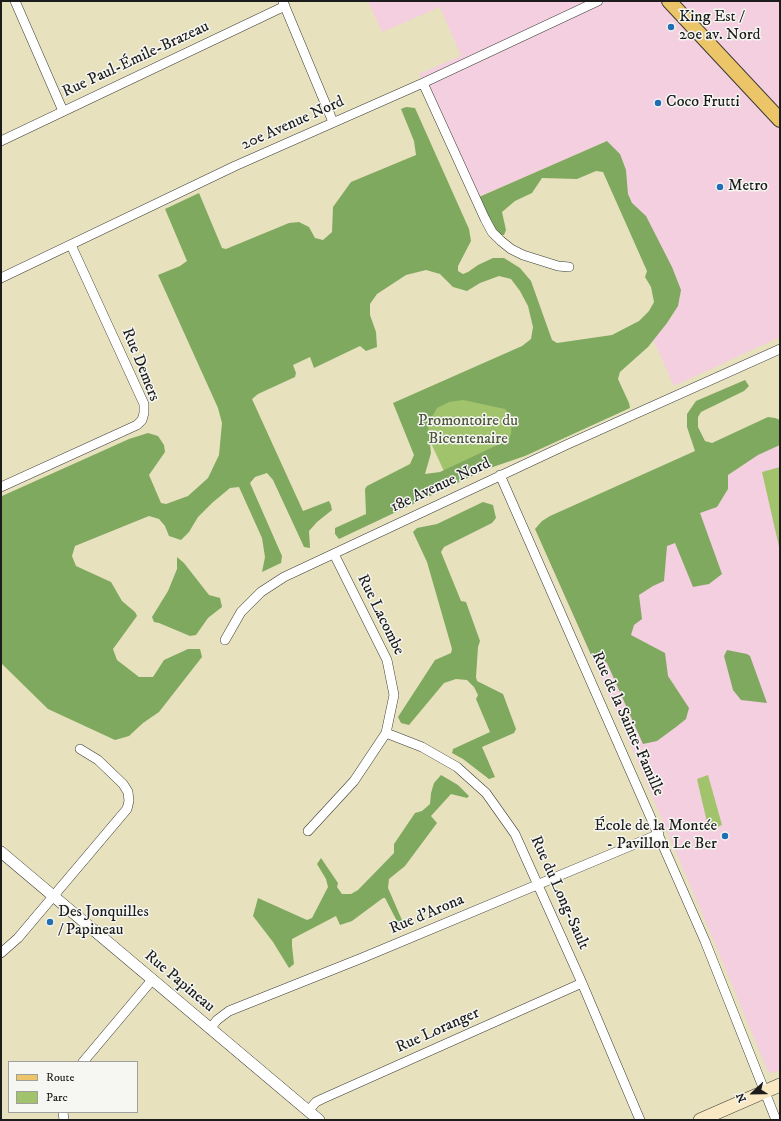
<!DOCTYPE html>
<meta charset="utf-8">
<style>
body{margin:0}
#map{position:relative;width:781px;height:1121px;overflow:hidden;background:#e7e1be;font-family:"IM FELL DW Pica",serif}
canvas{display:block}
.frame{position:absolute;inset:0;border:2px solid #1c1c1c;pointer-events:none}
.legend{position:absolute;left:8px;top:1061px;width:130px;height:52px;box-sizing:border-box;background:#f6f6f2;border:1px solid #9f9f9c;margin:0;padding:5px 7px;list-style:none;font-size:12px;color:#1c1c1c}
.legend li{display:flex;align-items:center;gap:8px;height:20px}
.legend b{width:20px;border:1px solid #9f9f9c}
.north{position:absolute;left:733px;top:1073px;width:40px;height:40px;-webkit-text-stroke:3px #f6f6f2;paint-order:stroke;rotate:248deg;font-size:11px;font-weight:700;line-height:16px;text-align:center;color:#1c1c1c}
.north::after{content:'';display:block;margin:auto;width:14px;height:18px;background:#1c1c1c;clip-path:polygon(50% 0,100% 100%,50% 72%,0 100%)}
</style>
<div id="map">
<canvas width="781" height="1121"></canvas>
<div class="frame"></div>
<ul class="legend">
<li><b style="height:5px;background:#edc569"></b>Route</li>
<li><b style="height:11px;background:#a1c36c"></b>Parc</li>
</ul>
<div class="north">N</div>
</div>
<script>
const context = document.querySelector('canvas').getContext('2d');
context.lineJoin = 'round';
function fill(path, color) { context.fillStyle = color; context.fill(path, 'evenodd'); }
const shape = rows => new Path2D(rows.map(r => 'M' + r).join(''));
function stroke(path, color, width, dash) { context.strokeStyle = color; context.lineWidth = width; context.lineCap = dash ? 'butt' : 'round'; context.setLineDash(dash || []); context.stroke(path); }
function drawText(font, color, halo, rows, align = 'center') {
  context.font = font + ' "IM FELL DW Pica",serif'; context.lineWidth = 3; context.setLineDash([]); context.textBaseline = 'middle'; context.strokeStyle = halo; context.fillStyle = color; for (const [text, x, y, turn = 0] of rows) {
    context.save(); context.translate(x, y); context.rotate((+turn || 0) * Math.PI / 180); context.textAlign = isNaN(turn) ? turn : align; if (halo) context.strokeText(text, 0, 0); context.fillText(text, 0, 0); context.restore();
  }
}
const built = shape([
 [368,1,780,1,780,337,674,386,653,339,674,314,600,144,476,198,419,74,461,56,440,7,382,32],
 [780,423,780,1070,772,1073,768,1072,713,939,625,733,535,529]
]);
const green = shape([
 [552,355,579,422,449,482,417,413],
 [780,467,780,551,762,472],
 [708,775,722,825,709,831,697,779]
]);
const forest = shape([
 [406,107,415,108,469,229,471,241,458,266,458,271,463,274,468,272,478,265,493,258,504,258,520,268,531,281,552,340,557,343,612,335,639,321,649,311,654,302,651,287,645,277,647,271,603,172,596,171,577,179,542,178,532,193,515,201,502,212,506,230,504,235,500,235,494,228,479,197,607,141,620,154,626,170,628,194,632,203,646,216,672,267,681,290,678,306,667,323,648,347,620,372,618,379,629,403,630,408,525,456,487,469,339,539,335,534,335,528,366,514,365,489,367,486,410,464,414,455,393,403,522,346,531,339,533,327,528,306,520,291,511,279,499,276,480,283,467,291,453,287,440,274,426,270,406,275,377,294,370,304,370,315,376,332,377,347,366,351,360,346,314,368,310,357,293,365,296,373,295,377,258,394,252,399,303,511,329,501,331,505,332,510,317,522,309,531,310,548,304,547,273,480,267,473,255,477,250,483,282,556,281,563,262,572,265,557,262,538,239,487,230,488,212,503,198,517,189,532,181,540,169,536,165,526,159,519,149,516,75,546,72,556,76,566,111,582,122,601,135,612,137,616,113,649,117,660,139,677,153,677,164,660,188,649,200,649,202,657,159,712,143,723,129,736,115,740,48,709,1,663,2,496,129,439,148,433,158,436,164,445,165,452,149,475,161,503,166,504,188,496,208,478,219,455,222,423,218,408,158,275,180,266,187,261,165,209,199,193,222,248,226,249,289,223,299,222,309,227,315,238,323,240,332,232,333,207,351,182,416,155,414,141,401,109],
 [463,400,505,409,512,418,511,434,508,440,440,472,425,474,431,453,428,424,437,408,449,402],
 [745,380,749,386,744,391,701,412,698,417,698,427,705,441,712,443,768,417,775,418,780,420,780,445,758,455,728,475,728,489,717,507,700,513,722,574,709,584,693,587,675,543,667,546,664,581,653,586,639,595,642,619,634,625,631,635,665,653,668,676,689,708,686,719,676,727,657,741,643,744,607,663,602,659,596,660,592,657,535,529,542,521,550,516,695,451,687,427,687,414,696,401],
 [483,502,493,505,496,518,492,523,444,547,441,552,461,601,466,602,480,641,478,647,476,677,477,681,503,694,516,729,514,733,482,747,495,777,489,779,463,759,452,753,453,749,490,732,476,699,478,695,474,687,467,680,456,679,444,683,409,725,401,723,398,717,435,660,451,653,452,649,427,562,413,532,417,528,437,524],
 [177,557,184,563,209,595,220,598,222,607,208,618,196,635,190,636,159,623,154,622,152,617,168,591,177,569],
 [727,650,747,654,750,656,767,703,741,700,733,690,724,656],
 [441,775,458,785,469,796,467,798,451,794,431,816,437,823,405,866,389,879,388,888,405,927,401,929,385,898,383,898,352,921,340,925,336,916,292,939,292,946,294,964,289,968,273,942,253,916,258,898,307,920,312,918,328,887,326,879,317,864,321,858,338,883,337,887,342,894,351,894,358,890,394,853,394,844,415,813,422,811,430,804,431,793,434,783]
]);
const minor = shape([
 [15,1,63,111],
 [283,2,333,122],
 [423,83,485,219,492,232,501,241,511,249,523,255,558,266,569,267],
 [1,141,285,6],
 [1,278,235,166,423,83,598,1],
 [500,475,705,941,776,1120],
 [1,487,137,425,142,420,144,413,144,404,71,245],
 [225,640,241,612,261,592,284,577,566,445,780,349],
 [386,733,422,747,457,767,486,793,515,834,582,983,640,1120],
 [308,831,354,781,386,733,394,695,387,660,334,554],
 [1,953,18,938,127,809,129,801,128,792,123,784,98,760,80,749],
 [210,1029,217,1020,229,1011,362,958,659,834],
 [83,1062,152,980],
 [308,1111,316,1102,322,1099,582,983],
 [63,1112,64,1120]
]);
const tertiary = shape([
 [1,852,319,1120]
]);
const secondary = shape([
 [700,1120,780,1085]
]);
const primary = shape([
 [669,1,780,120]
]);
const markers = [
 [671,27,4,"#1f6fb2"],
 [658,103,4,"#1f6fb2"],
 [720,187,4,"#1f6fb2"],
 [725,836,4,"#1f6fb2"],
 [50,922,4,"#1f6fb2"]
];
const poiNames = [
 ["King Est /",679,18],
 ["20e av. Nord",679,36],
 ["Coco Frutti",666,103],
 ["Metro",728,187],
 ["École de la Montée",717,827,"right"],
 ["- Pavillon Le Ber",717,845,"right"],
 ["Des Jonquilles",58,913],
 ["/ Papineau",58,931]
];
const streetNames = [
 ["Rue Paul-Émile-Brazeau",136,60,-25],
 ["20e Avenue Nord",293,124,-24],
 ["Rue Demers",140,365,68],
 ["18e Avenue Nord",441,486,-25],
 ["Rue Lacombe",380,615,64],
 ["Rue de la Sainte-Famille",627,724,66],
 ["Rue du Long-Sault",559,893,66],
 ["Rue d'Arona",427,915,-23],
 ["Rue Papineau",179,982,40],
 ["Rue Loranger",438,1031,-24]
];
const parkNames = [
 ["Promontoire du",468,422],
 ["Bicentenaire",468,440]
];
fill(built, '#f3cfdf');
fill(green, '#a1c36c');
fill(forest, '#80a960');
stroke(minor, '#3a3a34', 10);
stroke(tertiary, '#3a3a34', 12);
stroke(secondary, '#3a3a34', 14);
stroke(primary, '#3a3a34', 16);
stroke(minor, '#fff', 9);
stroke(tertiary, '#fff', 11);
stroke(secondary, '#f8e8c3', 13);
stroke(primary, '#edc569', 14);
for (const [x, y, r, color] of markers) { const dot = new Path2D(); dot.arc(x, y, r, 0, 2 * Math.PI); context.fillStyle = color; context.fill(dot); stroke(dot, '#f6f6f2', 1.5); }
drawText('16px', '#1c1c1c', '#f6f6f2', poiNames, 'left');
drawText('16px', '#1c1c1c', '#f6f6f2', streetNames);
drawText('16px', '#4b5638', '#f6f6f2', parkNames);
</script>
